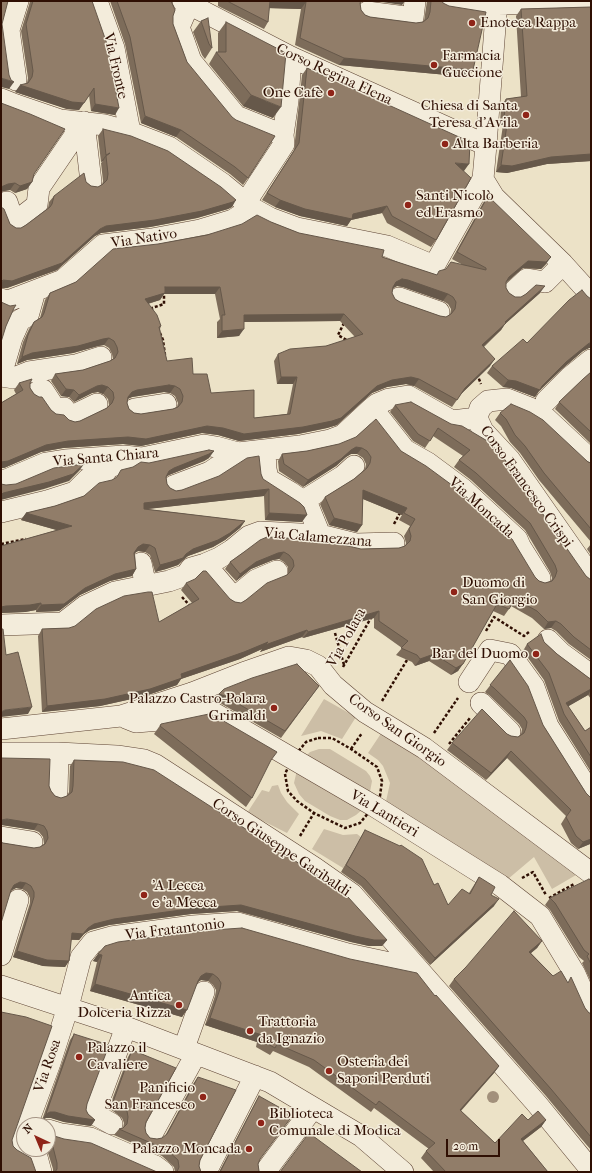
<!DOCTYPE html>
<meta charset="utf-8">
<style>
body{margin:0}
#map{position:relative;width:592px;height:1173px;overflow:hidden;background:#ece2c7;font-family:"IM FELL French Canon",serif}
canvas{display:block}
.frame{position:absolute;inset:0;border:2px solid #2f0f03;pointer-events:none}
.north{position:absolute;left:16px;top:1117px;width:40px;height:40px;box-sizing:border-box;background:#f3ecdb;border:1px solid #a59485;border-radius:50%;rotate:316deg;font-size:11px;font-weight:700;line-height:16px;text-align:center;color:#2f0f03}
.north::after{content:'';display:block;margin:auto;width:14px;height:18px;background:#8f2418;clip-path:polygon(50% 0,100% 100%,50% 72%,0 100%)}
.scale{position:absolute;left:446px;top:1139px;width:54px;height:18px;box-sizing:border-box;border:2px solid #2f0f03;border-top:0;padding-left:5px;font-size:12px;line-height:14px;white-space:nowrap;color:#2f0f03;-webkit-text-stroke:3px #f3ecdb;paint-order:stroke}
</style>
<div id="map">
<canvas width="592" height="1173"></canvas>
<div class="frame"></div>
<div class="north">N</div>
<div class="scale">20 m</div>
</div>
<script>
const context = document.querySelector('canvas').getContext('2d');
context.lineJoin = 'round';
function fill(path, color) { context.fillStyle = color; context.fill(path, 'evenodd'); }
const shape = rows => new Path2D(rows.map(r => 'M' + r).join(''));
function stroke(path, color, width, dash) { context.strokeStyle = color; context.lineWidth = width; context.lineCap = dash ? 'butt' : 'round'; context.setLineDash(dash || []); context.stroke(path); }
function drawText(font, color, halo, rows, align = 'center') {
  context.font = font + ' "IM FELL French Canon",serif'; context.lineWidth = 3; context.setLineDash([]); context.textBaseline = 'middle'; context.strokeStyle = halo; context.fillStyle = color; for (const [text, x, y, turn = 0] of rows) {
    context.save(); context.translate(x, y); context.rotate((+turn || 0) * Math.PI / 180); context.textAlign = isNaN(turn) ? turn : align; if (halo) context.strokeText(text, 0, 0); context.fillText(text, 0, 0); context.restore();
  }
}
const green = shape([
 [324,699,356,717,342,739,321,731,301,736],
 [382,732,413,751,576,875,552,889,534,857,508,879,385,806,390,783,383,766,378,760,368,753],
 [319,749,330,749,366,771,370,776,372,781,369,797,304,758,310,752],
 [297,770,363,809,356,815,347,820,340,820,330,816,305,801,299,794,294,783],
 [278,785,281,793,287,802,299,814,287,833,247,813,262,790,269,792,272,786],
 [324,829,343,835,357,834,361,837,343,868,312,849]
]);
const path = shape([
 [152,310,152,308,164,304,164,294],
 [344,323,338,335,348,341],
 [160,333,163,340,165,355],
 [477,374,481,384],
 [394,524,401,511],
 [1,544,26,539],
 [182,597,191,607],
 [486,631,494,617,524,636,530,631],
 [335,633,344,665],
 [343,667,372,616],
 [382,701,407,660],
 [434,733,458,698],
 [318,738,332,738,351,749,377,767,382,781,380,796,374,806,360,823,345,828,314,813,297,801,288,791,285,774,292,759,306,742,318,738],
 [449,744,470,718],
 [351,749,362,733],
 [300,836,314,813],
 [522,878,533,872,546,895],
 [549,898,574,884]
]);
const minor = shape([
 [97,1,114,48,130,132],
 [183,1,291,57,486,145],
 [446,1,497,9],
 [497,1,486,145,483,179,494,197,563,264,591,295],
 [189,4,179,27,191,61,236,116,283,135],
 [498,4,591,2],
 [367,12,413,18,415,1],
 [16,80,9,30,18,1],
 [1,99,16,105,60,120,105,125,130,132,169,147,223,184,252,208,270,218,297,228,387,246,434,266,483,179],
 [84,122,91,182],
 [246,202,284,144,283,135,288,101,291,57],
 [1,204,7,202,14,223,37,205,39,188,84,122],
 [513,292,527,279,545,282,563,264],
 [399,298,439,312],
 [1,299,8,301,63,280,103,245,152,239,200,230,233,220,252,208],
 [1,375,12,338,20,320,28,316,35,291],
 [1,376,14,378,29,372,76,365,101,357],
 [37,392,43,390,56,410,64,408,70,417,97,404],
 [546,401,570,377,591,360],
 [372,408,405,450,428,463,463,489,517,539,520,546,540,578],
 [134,409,166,404],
 [265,451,266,469,268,479,290,492,303,501,309,508,320,535],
 [591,460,545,417,530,408,507,399,488,401,480,408,477,418,483,431,510,460,591,576],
 [1,480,6,480,46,463,65,460,124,456,142,458,204,445,216,447,238,453,300,446,330,440,343,435,372,408,377,404,389,399,408,396,452,421,477,418],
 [173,486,210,472,238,453],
 [303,501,343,476,354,466],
 [1,512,47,501,75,492,88,479,104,475,108,467,123,463,129,460],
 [141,563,146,587],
 [205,564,234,598,256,580,277,571],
 [1,625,63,623,85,606,115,592,169,581,186,575,191,568,205,564,219,558,232,550,249,536,260,532,320,535,356,544,394,543],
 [548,640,561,653,591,675],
 [469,682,490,650,510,654,534,687,548,726,591,794],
 [481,703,510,732],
 [126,718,136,722,160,720,204,710,214,713,374,806,500,885,540,916,575,974,591,1010],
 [1,729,121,716,192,693,243,673,289,657,306,660,318,666,333,685,365,712,424,748,591,873],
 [1,753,58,753,117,756,144,760,156,765,315,868,352,894,537,1104,591,1170],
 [57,792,58,753],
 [1,837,32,842],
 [1,955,18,900],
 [1,986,126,1027,270,1082,361,1136,403,1172],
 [184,1048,204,992],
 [112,1124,94,1114,126,1027],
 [27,1125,50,1063,68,1007,81,957,93,942,111,937,193,926,238,923,348,954,418,969],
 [48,1130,61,1134,90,1138,155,1166,163,1172],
 [24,1133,19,1146,37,1157,41,1172],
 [152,1134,196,1054],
 [206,1172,255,1076],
 [265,1172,313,1108]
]);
const trees = [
 [493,1097]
];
const wall = shape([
 [30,1,92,1,115,115,91,111,89,95,79,110,67,109,15,92,27,83,28,78,21,31,29,5],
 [110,1,171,1,173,16,173,24,187,62,248,178,243,185,230,174,176,137,141,123,125,44],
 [218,1,363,1,360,3,361,10,365,15,370,17,416,23,423,22,424,21,427,1,442,1,473,70,469,77,339,65,295,45,301,9,269,8,268,22,264,29,218,6],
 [591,7,591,161,547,164,507,173,496,172,503,125,500,125,501,106,506,99,521,97,516,16,521,9],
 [201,21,212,48,205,59,202,55,193,32],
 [226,22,273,118,243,106,209,64,216,52,218,52,218,33],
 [307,68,464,171,463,171,436,240,431,247,387,223,382,213,351,220,347,226,300,216,275,207,262,200,294,150,302,75],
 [1,103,34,174,32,182,27,189,15,193,10,190,4,191,1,192],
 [103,129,232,207,228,209,197,218,150,227,101,233,95,236,57,270,7,288,1,288,1,207,10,224,16,228,21,228,26,225,48,208,49,202,54,196,86,182,91,186,98,187,102,185,103,181,101,163,103,161,101,162,98,136],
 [488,196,546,264,541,269,523,268,506,282,506,288,509,293,515,297,521,297,540,293,505,324,501,330,484,347,490,366,461,394,452,407,414,386,406,384,387,387,372,393,337,425,327,428,298,434,239,441,218,435,202,433,141,446,123,444,63,448,41,452,4,468,1,468,1,403,16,394,14,390,19,383,30,383,30,388,34,394,51,410,56,414,69,420,75,422,80,421,107,408,109,405,108,399,103,394,98,392,92,393,74,402,69,397,61,396,51,381,55,374,83,370,110,361,113,359,112,354,109,348,104,345,98,346,73,353,27,360,17,364,23,342,29,329,34,322,40,318,45,300,50,293,76,282,158,244,271,222,299,233,382,257,437,275,463,265,452,259,483,203],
 [397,286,403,287,443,301,448,304,451,309,450,315,446,317,440,316,400,302,395,299,392,293,393,288],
 [164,294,215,294,220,319,217,322,217,338,239,336,244,322,340,321,355,337,326,346,278,354,274,361,277,384,293,384,287,414,254,418,211,393,193,374,167,361,160,329,161,326,148,304,160,300],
 [164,392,170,393,175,396,178,403,177,407,173,409,141,414,134,413,129,409,127,403,128,399,132,397],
 [587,296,589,348,583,351,562,369,539,391,535,397,511,388,503,387,487,373,492,366,527,343],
 [591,372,591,444,555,409,559,402],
 [395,405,451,424,586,576,591,580,591,660,569,644,556,631,551,628,544,629,532,618,511,606,504,616,493,611,458,671,451,675,429,661,415,666,412,662,396,655,402,648,374,628,374,618,303,638,302,637,260,652,262,649,240,659,181,679,177,685,145,696,100,706,42,712,38,636,42,629,69,628,159,622,192,603,181,590,186,583,230,599,235,602,241,603,246,600,288,574,288,567,284,562,279,559,273,560,251,569,236,581,225,569,230,562,244,552,399,548,405,546,406,543,404,536,410,526,399,520,402,515,363,499,362,525,357,532,329,525,320,504,325,497,354,479,365,469,366,464,363,458,357,454,351,454,346,457,336,466,303,487,279,471,278,461,282,454,307,451,339,444,401,451,539,581,545,583,551,581,552,578,550,572,525,530,471,480,454,467,459,460,463,456,433,436,425,448,413,441,390,412],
 [500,413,591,463,591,542,539,480,520,453,510,442,501,426,495,420],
 [209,458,204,461,169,475,166,477,167,484,170,488,176,491,182,490,261,474,263,479,302,522,265,520,264,496,146,509,245,521,240,528,225,540,213,547,188,556,182,561,178,565,166,569,155,572,150,555,145,552,138,551,135,553,136,569,132,576,110,581,80,595,59,611,36,612,36,610,25,612,1,613,1,546,57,530,21,520,26,513,55,506,84,496,112,480,149,463],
 [591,544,591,555,587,549],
 [544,642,557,654,589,678,591,679,591,699,588,695,568,706,585,731,591,727,591,772,559,721,544,680,523,651,527,644],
 [510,660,543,725,586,793,591,798,591,846,590,844,578,849,571,843,561,824,566,816,507,758,486,780,447,750,452,743,507,734,511,736,518,737,521,734,522,729,519,724,489,695,485,692],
 [319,686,281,738,220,703,214,701,219,694],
 [161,724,269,763,252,798,246,807,154,734],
 [74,760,387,940,382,946,369,946,351,942,237,911,191,914,109,925,90,930,84,934,79,940,71,940,69,961,65,967,43,966,13,957,30,903,30,898,27,892,22,889,16,888,11,891,3,843,34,848,40,847,44,844,43,837,39,832,34,830,3,825,49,786,51,791,55,796,61,798,67,796,69,792,70,766],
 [365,830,434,885,448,905,469,893,479,877,491,895,494,906,430,965,361,886,341,872],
 [591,881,591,982,582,963,584,961,579,957,550,910,545,905,550,898],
 [542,941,537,948,531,953,553,976,568,983,585,1008,589,1013,591,1013,591,1150,579,1136,546,1096,449,986,454,979],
 [98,954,435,996,499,1066,494,1073,461,1111,495,1143,528,1120,546,1120,541,1127,523,1141,548,1172,434,1172,421,1158,426,1151,429,1149,374,1108,371,1112,309,1067,273,1051,270,1055,256,1047,257,1042,205,1025,215,996,216,990,213,985,208,981,201,980,197,983,182,1017,90,991,97,962,93,961],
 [74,1034,87,1104,86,1110,88,1114,95,1120,91,1126,64,1122,51,1118,46,1118,42,1120,70,1040],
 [132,1050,146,1122,145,1128,146,1133,150,1138,157,1139,162,1138,165,1136,193,1084,198,1077,200,1160,199,1166,201,1172,175,1172,174,1167,162,1156,114,1135,119,1129,123,1128,124,1123,122,1118,109,1108,128,1057],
 [259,1096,259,1159,258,1164,259,1171,260,1172,219,1172,255,1103],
 [48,1134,157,1172,53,1172,53,1169,48,1153,45,1149,48,1149]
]);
const shadedWall = shape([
 [270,1,306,2,301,9,265,8],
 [375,1,405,1,402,5],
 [344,58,473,70,469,77,339,65],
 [1,78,14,82,9,89,1,87],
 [20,85,84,103,79,110,67,109,15,92],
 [251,95,281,107,273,118,243,106],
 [95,104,119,108,115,115,91,111],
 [145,116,181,130,176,137,141,123],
 [504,118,508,118,503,125,500,125],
 [110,153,106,156,103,161,101,162,106,155],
 [591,154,591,161,547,164,507,173,496,172,501,165,551,157],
 [455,163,469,164,464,171,450,170],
 [32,182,27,189,15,193,20,186],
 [15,183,10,190,4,191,1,192,1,187,8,184],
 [236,200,232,207,228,209,197,218,150,227,101,233,95,236,57,270,7,288,1,288,1,282,106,226],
 [280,200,353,214,387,206,382,213,351,220,347,226,300,216,275,207],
 [551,257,546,264,541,269,523,268,505,284,509,277,528,261],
 [402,279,408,280,448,294,443,301,403,287,397,286,392,289,396,282],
 [545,286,540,293,505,324,501,330,477,352,482,345,505,322],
 [165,287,220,287,215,294,164,294,160,300,140,306,145,299],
 [344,314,340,321,239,322,244,315],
 [244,329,239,336,217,338,222,331],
 [109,338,104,345,98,346,73,353,27,360,17,364,22,357,32,353,103,339],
 [591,342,591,348,589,348,583,351,562,369,539,391,535,397,511,388,503,387,508,380,516,381,542,386,566,362,588,344],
 [495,359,490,366,460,395,465,388],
 [281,377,297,377,293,384,277,384],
 [411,377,419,379,414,386,406,384,387,387,372,393,337,425,327,428,298,434,239,441,218,435,202,433,141,446,123,444,63,448,41,452,4,468,1,468,1,462,46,445,68,441,207,426,223,428,244,434,392,380],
 [102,385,108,387,103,394,98,392,92,393,74,402,79,395,97,386],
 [169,385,175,386,170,393,164,392,132,397,127,399,123,404,132,392,137,390],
 [66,389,74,390,69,397,61,396],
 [356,447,362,448,357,454,351,454,346,457,336,466,303,487,308,480,351,450],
 [214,451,209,458,204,461,169,475,164,478,169,471,174,468],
 [84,464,79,471,69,481,44,489,1,500,1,495,3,493],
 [269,489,264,496,139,510,144,503],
 [363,490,407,508,402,515,358,497],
 [26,513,72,526,67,533,21,520],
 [269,513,307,515,302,522,265,520],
 [334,518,362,525,357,532,329,525],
 [245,521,240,528,225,540,213,547,188,556,182,561,178,565,166,569,155,572,160,565,186,554,193,549],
 [143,544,150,545,145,552,138,551,133,554,138,547],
 [284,552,279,559,273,560,251,569,236,581,240,574,256,562,278,553],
 [136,569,132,576,110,581,80,595,59,611,36,612,41,605,85,588,115,574],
 [41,603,36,610,25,612,1,613,1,607,6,606],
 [379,611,374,618,303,638,308,632],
 [556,621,551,628,544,629,548,622],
 [307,630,302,637,260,652,262,649,240,659,181,679,177,685,145,696,100,706,42,712,47,706,181,674,268,642],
 [434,654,429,661,415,666,420,659],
 [463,664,458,671,451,675,456,668],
 [591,689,591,690,588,695,562,710,566,703],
 [219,694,225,696,220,703,214,701],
 [32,707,28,714,1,717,1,712,5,710],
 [511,751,507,758,486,780,491,773],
 [7,819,38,824,34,830,1,825,1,820],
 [591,839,591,843,590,844,578,849,583,842],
 [20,882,26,883,22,889,16,888,10,891,14,885],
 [499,899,494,906,430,965,435,958],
 [241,905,387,940,382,946,369,946,351,942,237,911,191,914,109,925,90,930,84,934,79,940,67,939,72,933,88,928,94,924,114,919,196,908],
 [542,941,537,948,524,959,529,952],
 [17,951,69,961,65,967,43,966,13,957],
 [98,954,102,955,97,962,93,961],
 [206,973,213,974,208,981,201,980,196,983,201,976],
 [95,984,187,1010,182,1017,90,991],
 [210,1018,262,1035,257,1042,205,1025],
 [499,1066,494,1073,455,1117,460,1110],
 [50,1112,55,1112,95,1120,91,1126,64,1122,51,1118,46,1118,42,1120,46,1114],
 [546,1120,541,1127,516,1146,521,1139]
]);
const building = shape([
 [1,1,8,1,2,24,9,75,11,80,14,82,1,78,1,1],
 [33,1,92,1,107,44,119,108,95,104,94,88,84,103,72,102,20,85,28,83,32,77,33,71,26,24,33,1],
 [117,1,171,1,175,10,173,16,173,24,187,62,232,117,236,120,275,136,248,178,235,167,181,130,145,116,130,37,117,1],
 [227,1,361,1,360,3,361,10,365,15,370,17,416,23,423,22,428,18,430,12,431,1,442,1,443,3,449,6,486,12,473,70,344,58,300,38,306,2,270,1,268,22,227,1],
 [591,7,591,154,551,157,512,166,501,165,508,118,504,118,506,99,527,96,521,9,591,7],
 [208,18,212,48,209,44,201,21,208,18],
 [226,22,286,53,281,107,251,95,216,52,226,52,226,22],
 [307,68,470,142,469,164,455,163,471,178,436,240,392,216,387,206,353,214,352,219,305,209,280,200,267,193,299,143,307,68],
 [1,103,30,114,65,129,34,174,32,182,20,186,15,183,8,184,1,187,1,103],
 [103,129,131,136,168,151,221,187,236,200,233,202,202,211,155,220,106,226,100,229,62,263,12,281,3,280,1,282,1,207,4,209,10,224,16,228,21,228,26,225,50,207,52,204,54,196,84,173,86,182,91,186,98,187,103,184,107,180,108,174,106,156,110,153,106,155,103,129],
 [488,196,551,257,546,262,528,261,509,277,506,282,506,288,509,293,515,297,521,297,526,294,536,285,545,286,505,322,506,323,482,345,495,359,465,388,457,400,419,379,411,377,392,380,377,386,341,418,332,421,303,427,244,434,223,428,207,426,146,439,128,437,68,441,46,445,8,461,1,462,1,403,23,390,19,383,32,379,30,383,30,388,34,394,39,397,42,397,51,410,56,414,64,415,69,420,75,422,80,421,107,408,112,403,114,398,113,392,108,387,102,385,97,386,79,395,74,390,66,389,55,374,83,370,110,361,115,358,118,352,117,347,114,341,109,338,103,339,78,346,32,353,22,357,28,335,34,322,42,317,44,313,50,293,76,282,113,249,158,244,207,235,242,224,257,215,271,222,299,233,384,250,382,257,437,275,439,271,446,269,451,262,486,270,486,268,457,252,488,196],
 [402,279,408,280,448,294,453,297,456,302,455,309,451,314,446,317,440,316,400,302,395,299,392,293,393,287,396,282,402,279],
 [165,287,220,287,225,315,222,315,222,331,244,329,244,315,344,314,363,334,326,346,290,349,278,354,281,377,297,377,290,414,254,418,254,390,211,393,207,374,193,374,192,358,167,361,159,327,161,326,157,315,145,299,165,293,165,287],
 [169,385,175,386,180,389,183,396,182,402,178,407,173,409,141,414,134,413,129,409,127,403,128,397,132,392,137,390,169,385],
 [582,290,587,296,591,299,591,342,588,344,566,362,542,386,540,390,516,381,508,380,492,366,523,339,527,343,569,300,582,290],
 [1,302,10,306,16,305,14,308,6,326,1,342,1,302],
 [591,372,591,432,559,402,583,379,591,372],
 [411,402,451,424,462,426,489,442,506,461,586,576,591,580,591,650,574,637,561,624,556,621,548,622,537,611,515,599,509,609,497,604,463,664,456,668,434,654,420,659,417,655,401,648,408,641,379,621,379,611,308,632,307,630,265,645,268,642,244,652,181,674,182,678,150,689,105,699,47,706,42,629,69,628,75,626,96,609,124,596,148,592,152,592,159,622,199,599,186,583,195,579,203,571,206,571,230,599,235,602,241,603,246,600,267,583,287,575,291,571,294,566,293,560,289,555,284,552,278,553,256,562,240,574,230,562,244,552,260,540,267,537,323,540,361,549,399,548,405,546,410,541,411,536,409,529,415,519,404,513,407,508,363,490,362,525,334,518,325,497,354,479,367,468,370,463,371,457,367,451,362,448,356,447,351,450,341,459,308,480,284,464,282,454,307,451,339,444,356,437,376,419,401,451,426,466,460,491,512,539,535,577,539,581,545,583,552,581,555,577,557,571,555,565,530,523,476,473,459,460,470,450,438,428,430,441,418,434,395,405,411,402],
 [511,404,530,412,543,420,588,462,591,463,591,529,544,473,525,446,515,435,506,419,500,413,511,404],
 [209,450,214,451,209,454,174,468,169,471,166,477,167,484,170,488,176,491,182,490,219,476,247,458,259,456,261,474,263,479,300,503,304,507,307,515,269,513,269,489,144,503,144,509,245,521,230,533,218,540,193,549,186,554,183,558,171,562,160,565,155,548,150,545,143,544,138,547,134,553,136,569,115,574,85,588,64,604,41,605,41,603,30,605,6,606,1,607,1,546,72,526,26,513,55,506,84,496,99,483,112,480,117,477,121,470,133,467,141,462,149,463,209,450],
 [84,464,73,474,49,482,3,493,1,495,1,484,6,485,16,484,54,468,84,464],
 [1,629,3,629,6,655,18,652,32,707,5,710,1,712,1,629],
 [541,634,544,642,557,654,589,678,591,679,591,689,566,703,585,731,591,727,591,757,564,714,549,673,527,644,541,634],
 [510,660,528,686,543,725,586,793,591,798,591,839,583,842,576,836,566,817,571,810,511,751,491,773,452,743,482,709,507,734,511,736,518,737,524,733,526,728,527,722,524,717,494,688,490,685,510,660],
 [297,664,319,686,285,731,225,696,219,694,224,689,252,678,297,664],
 [209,714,215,716,277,752,271,760,252,798,160,726,161,724,209,714],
 [1,758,50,759,49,786,51,791,55,796,61,798,67,796,72,792,73,786,74,760,123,762,154,770,317,875,348,897,387,940,374,940,355,936,241,905,196,908,114,919,94,924,88,928,83,934,72,933,69,961,47,960,17,951,34,897,34,892,31,886,26,883,20,882,14,885,11,890,1,923,1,842,3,843,34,848,40,847,45,844,48,838,47,831,44,826,38,824,7,819,1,820,1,758],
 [365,830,400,846,401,845,422,859,434,885,438,883,448,905,462,889,470,894,479,877,495,887,491,895,499,899,435,958,365,879,346,865,365,830],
 [589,879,591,881,591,964,587,956,589,954,584,950,555,903,550,898,589,879],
 [514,911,542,941,529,952,553,976,561,971,568,983,571,977,585,1008,589,1013,591,1013,591,1137,551,1089,454,979,466,967,514,911],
 [242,928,350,959,417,973,435,996,436,995,499,1066,460,1110,495,1143,522,1114,528,1120,538,1111,546,1120,521,1139,548,1172,446,1172,426,1151,435,1143,379,1101,376,1105,314,1060,277,1044,275,1048,261,1040,262,1035,210,1018,220,989,221,983,218,978,213,974,206,973,201,976,198,981,187,1010,95,984,102,955,98,954,105,946,118,942,199,931,242,928],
 [1,1012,26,1017,52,1026,12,1140,13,1146,17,1150,31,1158,36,1172,1,1172,1,1012],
 [74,1034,109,1045,87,1104,86,1110,88,1114,95,1120,68,1116,55,1112,50,1112,46,1114,74,1034],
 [132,1050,176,1068,146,1122,145,1128,146,1133,150,1138,157,1139,162,1138,167,1134,198,1077,236,1090,200,1160,199,1166,201,1172,177,1172,179,1167,178,1160,167,1150,119,1129,123,1128,127,1124,128,1117,127,1111,113,1102,132,1050],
 [259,1096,293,1115,260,1159,258,1164,259,1171,260,1172,220,1172,259,1096],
 [309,1133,362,1172,280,1172,309,1133],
 [48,1134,64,1139,91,1143,157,1172,55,1172,57,1169,57,1163,53,1147,48,1141,48,1134]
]);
const markers = [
 [472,23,4,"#8f2418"],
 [434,65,4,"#8f2418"],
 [331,93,4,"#8f2418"],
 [526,115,4,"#8f2418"],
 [445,144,4,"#8f2418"],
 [408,205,4,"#8f2418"],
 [454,592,4,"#8f2418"],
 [536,654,4,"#8f2418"],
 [274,708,4,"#8f2418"],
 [144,895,4,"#8f2418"],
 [179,1005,4,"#8f2418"],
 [250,1031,4,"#8f2418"],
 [79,1057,4,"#8f2418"],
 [329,1071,4,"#8f2418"],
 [203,1097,4,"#8f2418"],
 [261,1123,4,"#8f2418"],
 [249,1149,4,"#8f2418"]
];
const poiNames = [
 ["Enoteca Rappa",480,23],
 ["Farmacia",442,56],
 ["Guccione",442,73],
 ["One Cafè",323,93,"right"],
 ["Chiesa di Santa",518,106,"right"],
 ["Teresa d'Avila",518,123,"right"],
 ["Alta Barberia",453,144],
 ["Santi Nicolò",416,196],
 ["ed Erasmo",416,213],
 ["Duomo di",462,583],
 ["San Giorgio",462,600],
 ["Bar del Duomo",528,654,"right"],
 ["Palazzo Castro-Polara",266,699,"right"],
 ["Grimaldi",266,716,"right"],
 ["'A Lecca",152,886],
 ["e 'a Mecca",152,903],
 ["Antica",171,996,"right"],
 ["Dolceria Rizza",171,1013,"right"],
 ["Trattoria",258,1022],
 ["da Ignazio",258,1039],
 ["Palazzo il",87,1048],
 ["Cavaliere",87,1065],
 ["Osteria dei",337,1062],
 ["Sapori Perduti",337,1079],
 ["Panificio",195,1088,"right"],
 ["San Francesco",195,1105,"right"],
 ["Biblioteca",269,1114],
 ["Comunale di Modica",269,1131],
 ["Palazzo Moncada",241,1149,"right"]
];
const streetNames = [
 ["Via Fronte",115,66,77],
 ["Corso Regina Elena",334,75,25],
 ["Via Nativo",144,239,-9],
 ["Via Santa Chiara",106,458,-5],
 ["Corso Francesco Crispi",526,487,54],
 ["Via Moncada",481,508,42],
 ["Via Calamezzana",318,538,5],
 ["Via Polara",347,638,-61],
 ["Corso San Giorgio",397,731,35],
 ["Via Lantieri",384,814,31],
 ["Corso Giuseppe Garibaldi",281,848,34],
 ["Via Fratantonio",175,930,-7],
 ["Via Rosa",48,1066,-71]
];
fill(green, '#ccbea6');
stroke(minor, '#5e4434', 22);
stroke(path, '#2f0f03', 2.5, [3, 2]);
stroke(minor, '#f3ecdb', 21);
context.fillStyle = '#a2907b';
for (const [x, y] of trees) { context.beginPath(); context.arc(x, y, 6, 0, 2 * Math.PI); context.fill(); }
fill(wall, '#7d6c5a');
fill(shadedWall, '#66584a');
fill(building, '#917d69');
stroke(building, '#66584a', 1);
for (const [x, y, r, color] of markers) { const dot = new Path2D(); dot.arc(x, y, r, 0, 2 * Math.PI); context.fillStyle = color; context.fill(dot); stroke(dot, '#f3ecdb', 1.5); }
drawText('15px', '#2f0f03', '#f3ecdb', poiNames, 'left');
drawText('15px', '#2f0f03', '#f3ecdb', streetNames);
</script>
